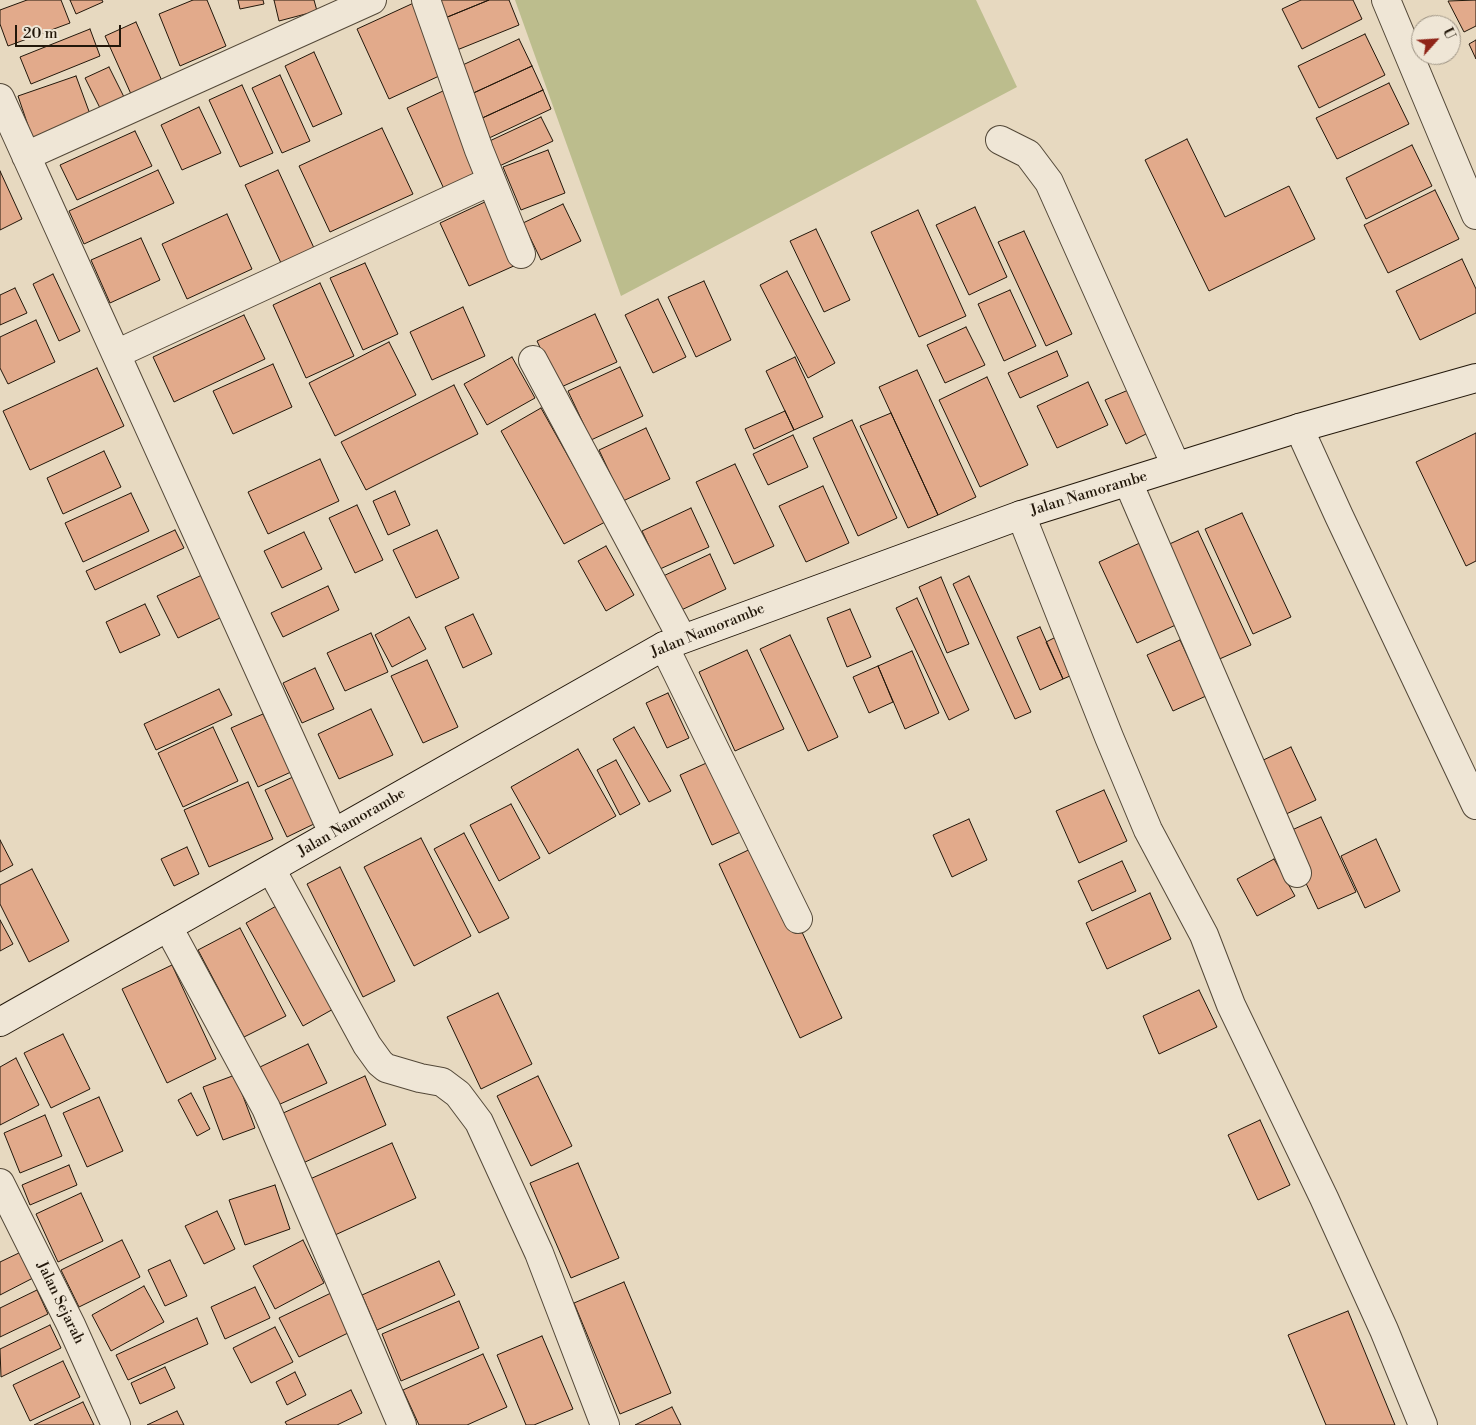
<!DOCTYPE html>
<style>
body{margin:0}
#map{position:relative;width:1476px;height:1425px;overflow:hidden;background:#e7d9c0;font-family:"Libre Bodoni",serif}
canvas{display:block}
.north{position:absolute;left:1411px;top:15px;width:50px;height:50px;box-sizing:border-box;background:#efe6d6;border:1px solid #9d9384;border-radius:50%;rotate:64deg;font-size:14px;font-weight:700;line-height:20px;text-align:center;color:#22170a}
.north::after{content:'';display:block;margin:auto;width:18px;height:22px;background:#8f2418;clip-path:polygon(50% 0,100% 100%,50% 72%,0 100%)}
.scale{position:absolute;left:15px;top:25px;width:106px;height:22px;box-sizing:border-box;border:2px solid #22170a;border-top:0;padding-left:6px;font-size:15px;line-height:18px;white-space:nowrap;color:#22170a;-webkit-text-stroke:4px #efe6d6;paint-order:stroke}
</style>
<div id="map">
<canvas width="1476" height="1425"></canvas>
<div class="north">U</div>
<div class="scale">20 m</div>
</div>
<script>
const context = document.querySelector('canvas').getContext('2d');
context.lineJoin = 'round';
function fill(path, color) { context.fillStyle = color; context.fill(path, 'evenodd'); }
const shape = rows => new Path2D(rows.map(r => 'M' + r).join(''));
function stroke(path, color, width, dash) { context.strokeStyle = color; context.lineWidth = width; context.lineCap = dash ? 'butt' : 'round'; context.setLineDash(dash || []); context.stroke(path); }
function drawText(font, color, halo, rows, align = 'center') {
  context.font = font + ' "Libre Bodoni",serif'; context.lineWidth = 5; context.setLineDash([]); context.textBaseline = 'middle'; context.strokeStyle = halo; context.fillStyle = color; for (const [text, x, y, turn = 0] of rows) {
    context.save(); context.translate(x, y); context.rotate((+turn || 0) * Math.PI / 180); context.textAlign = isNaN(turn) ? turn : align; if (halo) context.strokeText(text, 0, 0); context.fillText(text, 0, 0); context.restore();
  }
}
const green = shape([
 [515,0,976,0,1017,87,621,296]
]);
const building = shape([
 [27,0,61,0,70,23,8,46,0,24,0,10,27,0],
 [70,0,102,0,103,2,76,14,70,0],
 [193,0,207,0,226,46,180,66,159,14,193,0],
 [238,0,263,0,264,4,240,9,238,0],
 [274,0,314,0,317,11,279,21,274,0],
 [438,0,489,0,445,18,438,0],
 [489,0,509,0,519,25,457,50,445,18,489,0],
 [1301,0,1353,0,1362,19,1302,49,1282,9,1301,0],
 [1476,0,1476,26,1464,32,1448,1,1476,0],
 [418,1,450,71,389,99,357,29,418,1],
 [136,22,166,90,135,103,105,36,136,22],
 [90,29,100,56,31,84,20,57,90,29],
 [1365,34,1385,75,1319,108,1298,66,1365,34],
 [519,39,532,66,467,96,454,69,519,39],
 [1476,40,1476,59,1469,44,1476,40],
 [314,52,342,114,313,127,285,66,314,52],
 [532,66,543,90,478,120,467,96,532,66],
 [109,67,127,103,103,114,85,78,109,67],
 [280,75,310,141,282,153,252,88,280,75],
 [76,76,94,125,35,146,18,96,76,76],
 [1389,83,1409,124,1337,159,1316,118,1389,83],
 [242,85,273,153,240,167,209,100,242,85],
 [543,90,551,109,487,139,478,120,543,90],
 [443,91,481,173,444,189,407,108,443,91],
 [199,107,221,153,182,170,161,125,199,107],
 [541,117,553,141,493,169,481,145,541,117],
 [382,128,413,194,330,232,299,166,382,128],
 [135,131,152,166,77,200,60,165,135,131],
 [1187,139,1225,217,1289,186,1315,239,1209,291,1145,160,1187,139],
 [1412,145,1432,186,1366,219,1346,178,1412,145],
 [548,150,565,193,521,210,503,167,548,150],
 [158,170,174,203,84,244,69,211,158,170],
 [278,170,314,248,281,263,245,185,278,170],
 [0,171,22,219,0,230,0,171],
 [1435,190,1459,239,1388,273,1364,225,1435,190],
 [487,201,516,265,469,286,440,223,487,201],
 [563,204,581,241,541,260,523,223,563,204],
 [975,207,1007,277,969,295,936,225,975,207],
 [918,210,966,316,919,337,871,232,918,210],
 [227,214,252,269,187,299,162,244,227,214],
 [816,229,850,300,824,312,790,241,816,229],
 [1024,231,1072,334,1046,346,998,242,1024,231],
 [141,238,160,280,110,303,91,260,141,238],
 [1462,259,1476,289,1476,313,1420,340,1396,291,1462,259],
 [365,263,398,334,363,350,330,278,365,263],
 [787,271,835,363,808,378,760,285,787,271],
 [53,274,80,331,59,341,33,284,53,274],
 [704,281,731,340,696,357,668,297,704,281],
 [320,283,354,356,306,378,273,305,320,283],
 [15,288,27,313,0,325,0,295,15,288],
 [1010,290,1036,346,1004,361,978,304,1010,290],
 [658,299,686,357,653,373,625,315,658,299],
 [463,307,485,356,432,380,410,332,463,307],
 [595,314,617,362,559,388,537,341,595,314],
 [244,315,265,359,174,402,153,357,244,315],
 [36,320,55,362,8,384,0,368,0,337,36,320],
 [966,327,985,365,945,383,927,345,966,327],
 [389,342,416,395,335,436,309,383,389,342],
 [1057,351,1068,376,1020,398,1008,373,1057,351],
 [512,357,535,398,487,425,464,384,512,357],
 [795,357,823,417,794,430,766,371,795,357],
 [273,364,292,407,233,434,213,391,273,364],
 [620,367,643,416,591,440,568,391,620,367],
 [97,368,124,426,30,470,3,411,97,368],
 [917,370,976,497,938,515,879,387,917,370],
 [987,377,1028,465,980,487,939,400,987,377],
 [1088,382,1108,425,1057,448,1037,406,1088,382],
 [454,385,478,434,366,490,341,442,454,385],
 [1133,388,1152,431,1126,444,1105,400,1133,388],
 [541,408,605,522,564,544,501,431,541,408],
 [785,411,794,430,754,449,745,429,785,411],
 [891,413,938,515,908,528,860,426,891,413],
 [852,420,897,518,858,536,813,438,852,420],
 [646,428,670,479,623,501,599,450,646,428],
 [1476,433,1476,561,1466,566,1416,462,1476,433],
 [793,435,808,467,768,485,753,454,793,435],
 [104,451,121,487,63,514,47,478,104,451],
 [320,459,339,501,268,534,248,492,320,459],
 [735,464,774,546,734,564,696,482,735,464],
 [823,486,849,543,806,562,779,506,823,486],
 [395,491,410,525,388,535,373,501,395,491],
 [131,493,149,531,83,562,65,523,131,493],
 [357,505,383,560,355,573,329,518,357,505],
 [691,508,709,547,660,569,642,531,691,508],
 [1242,513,1291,617,1253,634,1205,529,1242,513],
 [175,530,184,548,95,590,86,571,175,530],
 [437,530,459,578,416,598,393,550,437,530],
 [1198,531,1251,645,1215,661,1163,547,1198,531],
 [304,532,322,569,282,588,264,551,304,532],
 [1144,541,1182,622,1137,643,1099,562,1144,541],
 [606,546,634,595,606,611,578,561,606,546],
 [710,554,726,589,675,613,659,578,710,554],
 [202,575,222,617,178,638,157,596,202,575],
 [969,576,1031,712,1015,719,953,584,969,576],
 [941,577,969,644,947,653,919,587,941,577],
 [328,586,339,610,283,637,271,613,328,586],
 [917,598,969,710,949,720,896,608,917,598],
 [145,604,160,635,120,653,106,622,145,604],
 [850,609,871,657,847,667,827,618,850,609],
 [473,614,492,654,463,668,445,627,473,614],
 [409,617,426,649,392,667,375,635,409,617],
 [1040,627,1063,679,1040,690,1017,637,1040,627],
 [371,633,388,672,345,691,327,653,371,633],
 [1062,634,1079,672,1063,679,1046,642,1062,634],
 [790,635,838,737,808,751,760,649,790,635],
 [1180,640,1206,696,1173,711,1147,655,1180,640],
 [747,650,784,729,735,751,699,672,747,650],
 [912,651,939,713,905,729,878,666,912,651],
 [427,660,458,727,423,743,391,676,427,660],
 [878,666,893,702,869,713,853,677,878,666],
 [315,668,334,709,302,723,283,683,315,668],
 [219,689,232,715,156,750,144,724,219,689],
 [668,693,689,738,667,748,646,703,668,693],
 [371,709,393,755,339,779,318,734,371,709],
 [263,714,291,772,258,787,231,728,263,714],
 [213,727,238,781,183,807,158,753,213,727],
 [634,727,671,791,649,802,613,739,634,727],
 [1291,747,1316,800,1282,816,1257,763,1291,747],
 [578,749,616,816,549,854,511,787,578,749],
 [616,760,640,804,620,815,597,770,616,760],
 [713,760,745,830,712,845,680,775,713,760],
 [295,776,316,823,287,837,265,790,295,776],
 [248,782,273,839,209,867,184,810,248,782],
 [1104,790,1127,841,1079,863,1056,811,1104,790],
 [511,804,540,858,499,881,470,825,511,804],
 [1321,817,1356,892,1318,909,1283,834,1321,817],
 [969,819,987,860,952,877,933,835,969,819],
 [464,833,509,918,479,933,434,849,464,833],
 [421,838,471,936,414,966,364,867,421,838],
 [1376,839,1400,891,1365,908,1341,856,1376,839],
 [0,840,13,865,0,872,0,840],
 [761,844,842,1018,800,1038,719,864,761,844],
 [187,847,199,874,174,886,161,859,187,847],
 [1274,859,1295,896,1257,916,1237,879,1274,859],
 [1122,861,1136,891,1092,911,1078,881,1122,861],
 [340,867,395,981,363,997,307,884,340,867],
 [32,869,69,941,29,962,0,904,0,885,32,869],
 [1150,893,1171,939,1107,969,1086,923,1150,893],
 [287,900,344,1003,303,1026,246,923,287,900],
 [0,920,13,944,0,951,0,920],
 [240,928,286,1016,244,1037,198,950,240,928],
 [172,965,216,1059,167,1083,122,989,172,965],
 [1199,990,1217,1027,1159,1054,1143,1016,1199,990],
 [498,993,532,1064,481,1089,447,1017,498,993],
 [63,1034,90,1089,51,1108,24,1053,63,1034],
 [308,1044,327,1083,278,1105,260,1067,308,1044],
 [16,1058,39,1105,0,1125,0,1067,16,1058],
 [235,1075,255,1128,223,1140,203,1087,235,1075],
 [365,1076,386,1125,303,1163,281,1114,365,1076],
 [538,1076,572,1146,531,1166,497,1096,538,1076],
 [191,1093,210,1129,197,1136,178,1100,191,1093],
 [99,1097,123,1151,87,1167,63,1113,99,1097],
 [45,1115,62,1156,20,1173,4,1133,45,1115],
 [1260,1120,1290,1185,1258,1200,1228,1135,1260,1120],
 [392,1143,416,1198,335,1235,310,1179,392,1143],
 [578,1163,619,1258,571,1278,530,1183,578,1163],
 [69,1165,77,1185,30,1205,22,1185,69,1165],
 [275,1185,290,1229,245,1245,229,1200,275,1185],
 [81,1193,103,1241,58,1262,36,1214,81,1193],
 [217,1211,235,1249,204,1264,185,1226,217,1211],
 [122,1240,140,1277,79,1307,61,1270,122,1240],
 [303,1240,324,1283,275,1309,253,1266,303,1240],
 [21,1252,33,1278,0,1295,0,1262,21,1252],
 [170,1260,187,1296,165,1306,148,1270,170,1260],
 [439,1261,455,1295,377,1330,362,1295,439,1261],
 [624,1282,671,1393,620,1414,574,1303,624,1282],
 [144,1286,164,1322,111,1351,92,1315,144,1286],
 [255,1287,270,1318,225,1339,211,1307,255,1287],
 [37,1290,48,1314,0,1337,0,1308,37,1290],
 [331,1293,350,1332,299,1357,279,1318,331,1293],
 [459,1301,479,1348,401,1381,382,1334,459,1301],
 [1348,1311,1395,1425,1326,1425,1288,1335,1348,1311],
 [197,1318,208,1344,128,1380,116,1355,197,1318],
 [50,1325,61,1348,1,1377,0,1349,50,1325],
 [275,1327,293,1362,251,1383,233,1348,275,1327],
 [542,1336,573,1409,534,1425,526,1425,497,1355,542,1336],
 [483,1354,507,1407,467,1425,419,1425,403,1390,483,1354],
 [63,1361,80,1397,30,1421,13,1385,63,1361],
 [165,1367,175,1388,140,1404,131,1383,165,1367],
 [295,1372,306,1395,287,1405,276,1382,295,1372],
 [351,1390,362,1413,337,1425,287,1425,285,1422,351,1390],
 [83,1402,94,1425,34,1425,83,1402],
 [672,1407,681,1425,635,1425,672,1407],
 [177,1411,184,1425,147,1425,177,1411]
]);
const street = shape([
 [426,0,479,150,521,254],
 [1386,0,1476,215],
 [0,98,333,833],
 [1000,140,1028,154,1049,182,1176,466],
 [26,156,372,0],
 [116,354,491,181],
 [533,360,682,638],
 [1299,428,1339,516,1476,805],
 [1128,482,1297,873],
 [1021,515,1109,737,1148,830,1204,935,1231,1005,1324,1198,1384,1330,1423,1425],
 [664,646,798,919],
 [271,869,367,1045,380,1063,386,1068,420,1078,442,1082,458,1094,479,1122,539,1253,605,1425],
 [168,927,266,1108,402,1425],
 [0,1183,71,1325,116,1425]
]);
const secondary = shape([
 [0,1022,664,646,1021,515,1299,428,1476,378]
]);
const streetNames = [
 ["Jalan Namorambe",1089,494,-17],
 ["Jalan Namorambe",708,631,-22],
 ["Jalan Namorambe",352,823,-30],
 ["Jalan Sejarah",60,1303,64]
];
fill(green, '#bcbd8d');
fill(building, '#e2aa8b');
stroke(building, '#22170a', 1);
stroke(street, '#534838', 30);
stroke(secondary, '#22170a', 30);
stroke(street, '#efe6d6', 28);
stroke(secondary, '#efe6d6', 28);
drawText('15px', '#22170a', '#efe6d6', streetNames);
</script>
